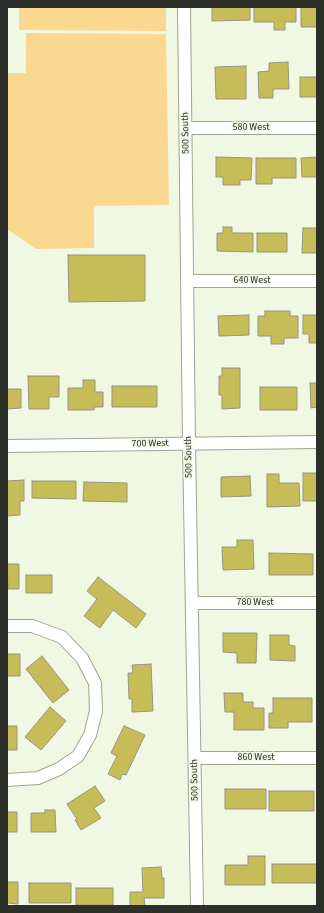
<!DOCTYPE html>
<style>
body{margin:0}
#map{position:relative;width:324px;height:913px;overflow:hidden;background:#f0f7e3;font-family:"Source Sans 3",sans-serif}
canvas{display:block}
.frame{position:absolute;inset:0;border:8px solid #2d3029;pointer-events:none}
</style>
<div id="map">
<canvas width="324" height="913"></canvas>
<div class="frame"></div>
</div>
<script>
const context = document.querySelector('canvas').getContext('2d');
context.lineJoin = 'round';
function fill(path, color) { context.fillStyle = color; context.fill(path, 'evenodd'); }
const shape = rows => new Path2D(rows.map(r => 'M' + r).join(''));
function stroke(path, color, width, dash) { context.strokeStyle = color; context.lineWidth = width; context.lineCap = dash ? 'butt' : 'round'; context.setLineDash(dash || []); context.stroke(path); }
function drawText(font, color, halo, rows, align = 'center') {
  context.font = font + ' "Source Sans 3",sans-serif'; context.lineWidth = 3; context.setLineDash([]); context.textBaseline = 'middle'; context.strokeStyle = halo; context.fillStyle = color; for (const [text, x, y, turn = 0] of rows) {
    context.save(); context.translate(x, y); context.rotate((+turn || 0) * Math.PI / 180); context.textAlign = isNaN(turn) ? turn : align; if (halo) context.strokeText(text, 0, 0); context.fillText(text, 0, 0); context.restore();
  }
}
const green = shape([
 [19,7,166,7,166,31,19,30],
 [26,33,166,34,169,205,94,206,94,248,36,249,7,229,7,73,26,73]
]);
const building = shape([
 [212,7,250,7,250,20,212,21,212,7],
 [254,7,296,7,296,22,285,22,285,30,274,30,274,22,254,22,254,7],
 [301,7,317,7,317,27,301,27,301,7],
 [288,62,289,89,273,89,273,98,259,98,258,72,269,71,269,63,288,62],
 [246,66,246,99,216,99,215,67,246,66],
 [300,77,317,77,317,97,300,97,300,77],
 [216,157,252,158,251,180,240,180,240,185,223,185,223,177,216,177,216,157],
 [317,157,317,177,302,177,301,158,317,157],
 [256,158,296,158,296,178,272,178,272,184,256,184,256,158],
 [223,227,232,227,232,233,253,233,253,252,217,251,217,233,223,233,223,227],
 [303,228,317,228,317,253,302,253,303,228],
 [257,233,287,233,287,252,257,252,257,233],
 [68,255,145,255,145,301,69,302,68,255],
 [265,311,290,311,290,316,298,316,298,338,284,338,284,344,271,344,271,336,258,336,258,316,265,316,265,311],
 [249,315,249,335,219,336,218,316,249,315],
 [303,315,317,315,317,343,309,343,309,334,303,334,303,315],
 [222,368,240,368,240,408,222,409,222,395,219,395,219,376,222,376,222,368],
 [28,376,59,376,59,397,49,397,49,409,29,409,28,376],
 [83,380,95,380,95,392,103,392,103,407,94,407,94,410,68,410,68,388,83,388,83,380],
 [310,383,317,383,317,407,311,408,310,383],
 [112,386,157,386,157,407,112,407,112,386],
 [260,387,297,387,297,410,260,410,260,387],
 [7,389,21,389,21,408,7,409,7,389],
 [303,473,317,473,317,501,303,501,303,473],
 [267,474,279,474,279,483,299,483,300,506,267,507,267,474],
 [250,476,251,496,221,497,221,477,250,476],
 [24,480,24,501,20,501,20,515,7,516,7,481,24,480],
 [32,481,76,481,76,499,32,498,32,481],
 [84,482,127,483,127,502,83,501,84,482],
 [237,540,253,540,254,569,223,570,222,547,237,547,237,540],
 [269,553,313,554,313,575,269,575,269,553],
 [7,564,19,564,19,589,8,589,7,564],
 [26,575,52,575,52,593,26,593,26,575],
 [98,577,146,614,136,628,113,610,100,628,84,616,97,599,87,591,98,577],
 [223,633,257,633,256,663,237,663,237,653,223,652,223,633],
 [270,635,289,635,289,645,295,646,295,661,270,660,270,635],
 [7,654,20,654,20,676,7,676,7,654],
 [42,656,69,690,53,703,26,669,42,656],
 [151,664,153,711,132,712,132,699,129,699,128,673,133,673,132,665,151,664],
 [224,693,243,693,243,702,253,702,253,708,264,708,264,730,234,730,234,712,225,712,224,693],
 [273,698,312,698,312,722,288,722,288,728,269,728,269,713,273,713,273,698],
 [50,707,66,721,41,750,25,737,50,707],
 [7,726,17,726,17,750,7,750,7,726],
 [124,726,145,735,126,775,122,774,120,780,108,774,117,756,111,753,124,726],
 [95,786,105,801,94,808,101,818,81,830,75,820,77,819,67,804,95,786],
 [225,789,266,789,266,809,225,809,225,789],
 [269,791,314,791,314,811,269,811,269,791],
 [45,810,55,810,56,832,31,832,31,813,45,813,45,810],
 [7,812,17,812,17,832,7,832,7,812],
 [248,856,265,856,265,885,225,885,225,865,248,865,248,856],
 [272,864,317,864,317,883,272,883,272,864],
 [161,867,162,878,164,878,164,898,144,898,145,906,130,906,130,892,143,892,142,868,161,867],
 [7,882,18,882,18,904,7,903,7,882],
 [29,883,71,883,71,903,29,903,29,883],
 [76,888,113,888,113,905,76,905,76,888]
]);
const street = shape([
 [184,7,189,444,197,906],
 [186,128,317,128],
 [188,281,317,281],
 [7,446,317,442],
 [192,603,317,603],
 [7,626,32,626,62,637,82,658,95,683,96,711,90,735,78,756,59,769,38,778,7,780],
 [195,758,317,758]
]);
const streetNames = [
 ["580 West",251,128],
 ["500 South",186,133,-91],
 ["640 West",252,281],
 ["700 West",150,444,-1],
 ["500 South",189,457,-91],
 ["780 West",255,603],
 ["860 West",256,758],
 ["500 South",195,780,-91]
];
fill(green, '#fbd890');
fill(building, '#c7bd58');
stroke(building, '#969481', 1);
stroke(street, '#9ea592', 14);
stroke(street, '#fff', 12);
drawText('10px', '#2d3029', '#f0f7e3', streetNames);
</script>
